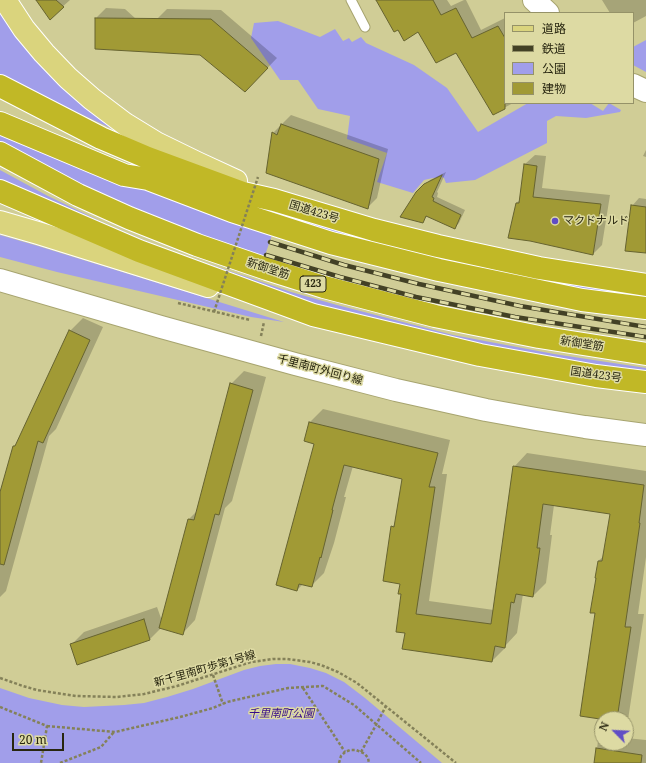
<!DOCTYPE html>
<meta charset="utf-8">
<style>
body{margin:0}
#map{position:relative;width:646px;height:763px;overflow:hidden;background:#d0cd96;font-family:"Noto Serif","Noto Sans JP",serif}
canvas{display:block}
.legend{position:absolute;left:504px;top:12px;width:130px;height:92px;box-sizing:border-box;background:#dddaa3;border:1px solid #959268;margin:0;padding:5px 7px;list-style:none;font-size:12px;color:#282610}
.legend li{display:flex;align-items:center;gap:8px;height:20px}
.legend b{width:20px;border:1px solid #959268}
.north{position:absolute;left:594px;top:711px;width:40px;height:40px;box-sizing:border-box;background:#dddaa3;border:1px solid #959268;border-radius:50%;rotate:294deg;font-size:11px;font-weight:700;line-height:16px;text-align:center;color:#282610}
.north::after{content:'';display:block;margin:auto;width:14px;height:18px;background:#604dc5;clip-path:polygon(50% 0,100% 100%,50% 72%,0 100%)}
.scale{position:absolute;left:12px;top:733px;width:52px;height:18px;box-sizing:border-box;border:2px solid #282610;border-top:0;padding-left:5px;font-size:12px;line-height:14px;white-space:nowrap;color:#282610;-webkit-text-stroke:3px #dddaa3;paint-order:stroke}
</style>
<div id="map">
<canvas width="646" height="763"></canvas>
<ul class="legend">
<li><b style="height:5px;background:#dad47d"></b>道路</li>
<li><b style="height:5px;background:#434125"></b>鉄道</li>
<li><b style="height:11px;background:#a19eea"></b>公園</li>
<li><b style="height:11px;background:#a19a35"></b>建物</li>
</ul>
<div class="north">N</div>
<div class="scale">20 m</div>
</div>
<script>
const context = document.querySelector('canvas').getContext('2d');
context.lineJoin = 'round';
function fill(path, color) { context.fillStyle = color; context.fill(path, 'evenodd'); }
const shape = rows => new Path2D(rows.map(r => 'M' + r).join(''));
function stroke(path, color, width, dash) { context.strokeStyle = color; context.lineWidth = width; context.lineCap = dash ? 'butt' : 'round'; context.setLineDash(dash || []); context.stroke(path); }
function drawText(font, color, halo, rows, align = 'center') {
  context.font = font + ' "Noto Serif","Noto Sans JP",serif'; context.lineWidth = 3; context.setLineDash([]); context.textBaseline = 'middle'; context.strokeStyle = halo; context.fillStyle = color; for (const [text, x, y, turn = 0] of rows) {
    context.save(); context.translate(x, y); context.rotate((+turn || 0) * Math.PI / 180); context.textAlign = isNaN(turn) ? turn : align; if (halo) context.strokeText(text, 0, 0); context.fillText(text, 0, 0); context.restore();
  }
}
const green = shape([
 [0,5,117,131,27,89,0,75],
 [278,21,320,37,335,29,343,41,349,38,352,42,361,37,366,43,414,65,447,88,478,132,528,103,590,103,603,111,609,103,621,110,620,112,586,118,556,116,547,121,547,143,475,180,446,183,444,178,442,177,433,178,424,180,413,193,377,182,387,153,347,139,350,116,318,109,298,80,280,80,251,38,254,23],
 [646,40,646,72,633,65,633,47],
 [0,128,229,221,272,235,263,261,198,239,0,148],
 [111,147,646,293,646,299,592,291,370,244,251,207],
 [0,170,48,196,104,223,146,241,188,257,291,292,337,305,453,335,554,354,646,368,646,374,503,351,312,305,229,277,0,185],
 [0,235,38,246,284,322,251,317,57,272,0,257],
 [276,664,290,664,310,668,326,673,344,682,365,698,442,763,0,763,0,688,29,698,62,705,84,707,124,705,144,703,167,697,193,689,244,670,260,666]
]);
const shadow = shape([
 [37,0,70,0,50,18],
 [377,0,447,0,451,6,464,0,466,0,481,30,505,18,505,103,513,103,493,114,457,51,419,31,399,28],
 [602,0,646,0,646,16,633,23,633,13,610,13],
 [106,8,125,9,147,29,167,9,221,10,277,58,255,81,201,54,96,48,96,18],
 [291,115,388,149,377,198,367,208,273,133],
 [646,150,646,157,643,156],
 [535,155,546,156,542,188,610,195,602,245,593,254,516,203,520,200,525,164],
 [446,172,437,192,438,193,437,197,465,210,459,223,454,228,428,215,422,222,422,188,430,180],
 [639,198,646,199,646,252,632,206],
 [83,318,103,327,56,429,49,436,6,591,0,597,0,495,14,446,19,441,70,331],
 [244,371,266,377,232,501,225,508,195,620,182,634,161,628,150,639,77,664,71,645,84,632,157,607,162,621,189,519,197,511,231,384],
 [323,409,450,440,442,474,447,474,429,601,494,610,514,467,527,453,646,471,646,557,638,614,644,614,626,733,626,719,602,719,602,743,626,743,626,738,646,740,646,763,595,763,600,727,597,727,598,718,596,613,598,561,604,556,611,513,554,505,550,535,552,535,546,583,533,596,523,594,517,633,506,645,505,648,492,661,406,632,402,593,392,527,396,523,403,478,353,466,344,497,346,497,334,543,324,573,311,586,303,584,297,590,315,443,305,440,310,422]
]);
const building = shape([
 [36,0,56,0,64,7,50,20,36,0],
 [376,0,433,0,441,15,456,8,472,38,498,26,505,38,505,109,493,115,456,53,436,63,418,32,404,41,398,30,394,32,376,0],
 [95,18,211,19,268,68,245,92,200,55,95,49,95,18],
 [281,124,379,159,368,209,266,173,272,132,277,135,281,124],
 [524,164,537,166,533,197,601,204,593,255,530,241,508,238,516,203,519,203,524,164],
 [442,175,432,197,434,198,433,201,461,215,455,229,426,216,423,223,400,217,416,192,424,184,442,175],
 [631,205,646,207,646,253,625,251,631,205],
 [69,330,90,340,43,443,38,441,4,565,0,564,0,492,13,446,15,446,69,330],
 [230,383,253,390,219,515,215,514,183,635,159,628,188,519,194,520,230,383],
 [309,422,438,453,429,487,435,487,416,614,491,624,513,466,644,485,639,523,640,523,625,627,631,627,617,719,600,719,580,716,595,613,590,613,596,578,595,578,598,561,602,561,610,514,543,504,537,548,540,548,533,597,516,594,514,603,511,602,505,648,495,646,492,662,402,649,405,633,396,632,401,594,398,594,400,584,383,581,391,526,394,527,402,479,344,465,332,510,333,510,321,558,320,557,312,587,299,584,297,591,276,585,314,444,304,441,309,422],
 [144,619,150,640,77,665,70,644,144,619],
 [596,748,642,755,641,763,594,763,596,748]
]);
const path = shape([
 [178,303,250,320],
 [261,336,264,322],
 [213,675,223,704],
 [0,678,23,686,37,690,76,696,117,697,144,694,177,686,251,662,259,661,273,659,287,659,310,662,321,665,338,672,357,683,456,763],
 [303,688,345,752],
 [0,707,47,726,41,763],
 [47,726,115,732,180,717,213,708,227,702,288,688,323,686,354,705,421,763],
 [361,752,376,725,386,706],
 [60,763,101,747,114,732],
 [339,763,341,756,345,752,350,750,356,750,361,752,365,754,368,758,369,763]
]);
const lane = shape([
 [351,0,365,27]
]);
const secondary = shape([
 [534,0,548,13],
 [633,85,646,91],
 [0,280,161,327,295,364,396,390,486,410,536,419,585,427,646,435]
]);
const primary = shape([
 [5,0,24,29,44,53,68,78,92,99,125,124,156,143,197,163,236,181],
 [0,222,38,233,208,286]
]);
const highway = shape([
 [0,86,101,138,148,158,243,193,274,200,374,230,438,246,539,268,646,285],
 [0,123,124,175,148,179,232,211,331,243,439,270,582,300,646,308],
 [0,153,78,195,129,218,197,245,267,269,324,287,435,316,539,337,646,354],
 [0,191,139,251,313,315,480,355,596,376,646,382]
]);
const rail = shape([
 [270,242,344,265,419,284,520,306,646,327],
 [266,255,340,277,416,297,515,317,646,337]
]);
const pathBridge = shape([
 [214,312,258,177]
]);
const markers = [
 [555,221,4,"#604dc5"]
];
const shields = [
 [313,284,26]
];
const shieldNames = [
 ["423",313,284]
];
const streetNames = [
 ["国道423号",314,212,17],
 ["新御堂筋",268,269,18],
 ["新御堂筋",582,344,9],
 ["千里南町外回り線",320,370,15],
 ["国道423号",596,375,8],
 ["新千里南町歩第1号線",205,669,-16]
];
const poiNames = [
 ["マクドナルド",563,221]
];
const parkNames = [
 ["千里南町公園",281,714]
];
fill(green, '#a19eea');
fill(shadow, '#0003');
fill(building, '#a19a35');
stroke(building, '#666330', 1);
stroke(lane, '#a7a46f', 11);
stroke(secondary, '#a7a46f', 24);
stroke(primary, '#fff', 24);
stroke(highway, '#fff', 24);
stroke(path, '#848159', 2.5, [3, 2]);
stroke(lane, '#fff', 9);
stroke(secondary, '#fff', 22);
stroke(primary, '#dad47d', 22);
stroke(highway, '#c1b826', 22);
stroke(rail, '#434125', 4.5);
stroke(rail, '#dddaa3', 3, [9]);
stroke(pathBridge, '#848159', 2.5, [3, 2]);
for (const [x, y, r, color] of markers) { const dot = new Path2D(); dot.arc(x, y, r, 0, 2 * Math.PI); context.fillStyle = color; context.fill(dot); stroke(dot, '#dddaa3', 1.5); }
for (const [x, y, w] of shields) { const box = new Path2D(); box.roundRect(x - w / 2, y - 8, w, 16, 3); context.fillStyle = '#dddaa3'; context.fill(box); stroke(box, '#282610', 1); }
drawText('bold 10px', '#282610', null, shieldNames);
drawText('11px', '#282610', '#dddaa3', streetNames);
drawText('11px', '#282610', '#dddaa3', poiNames, 'left');
drawText('italic 11px', '#350a8a', '#dddaa3', parkNames);
</script>
